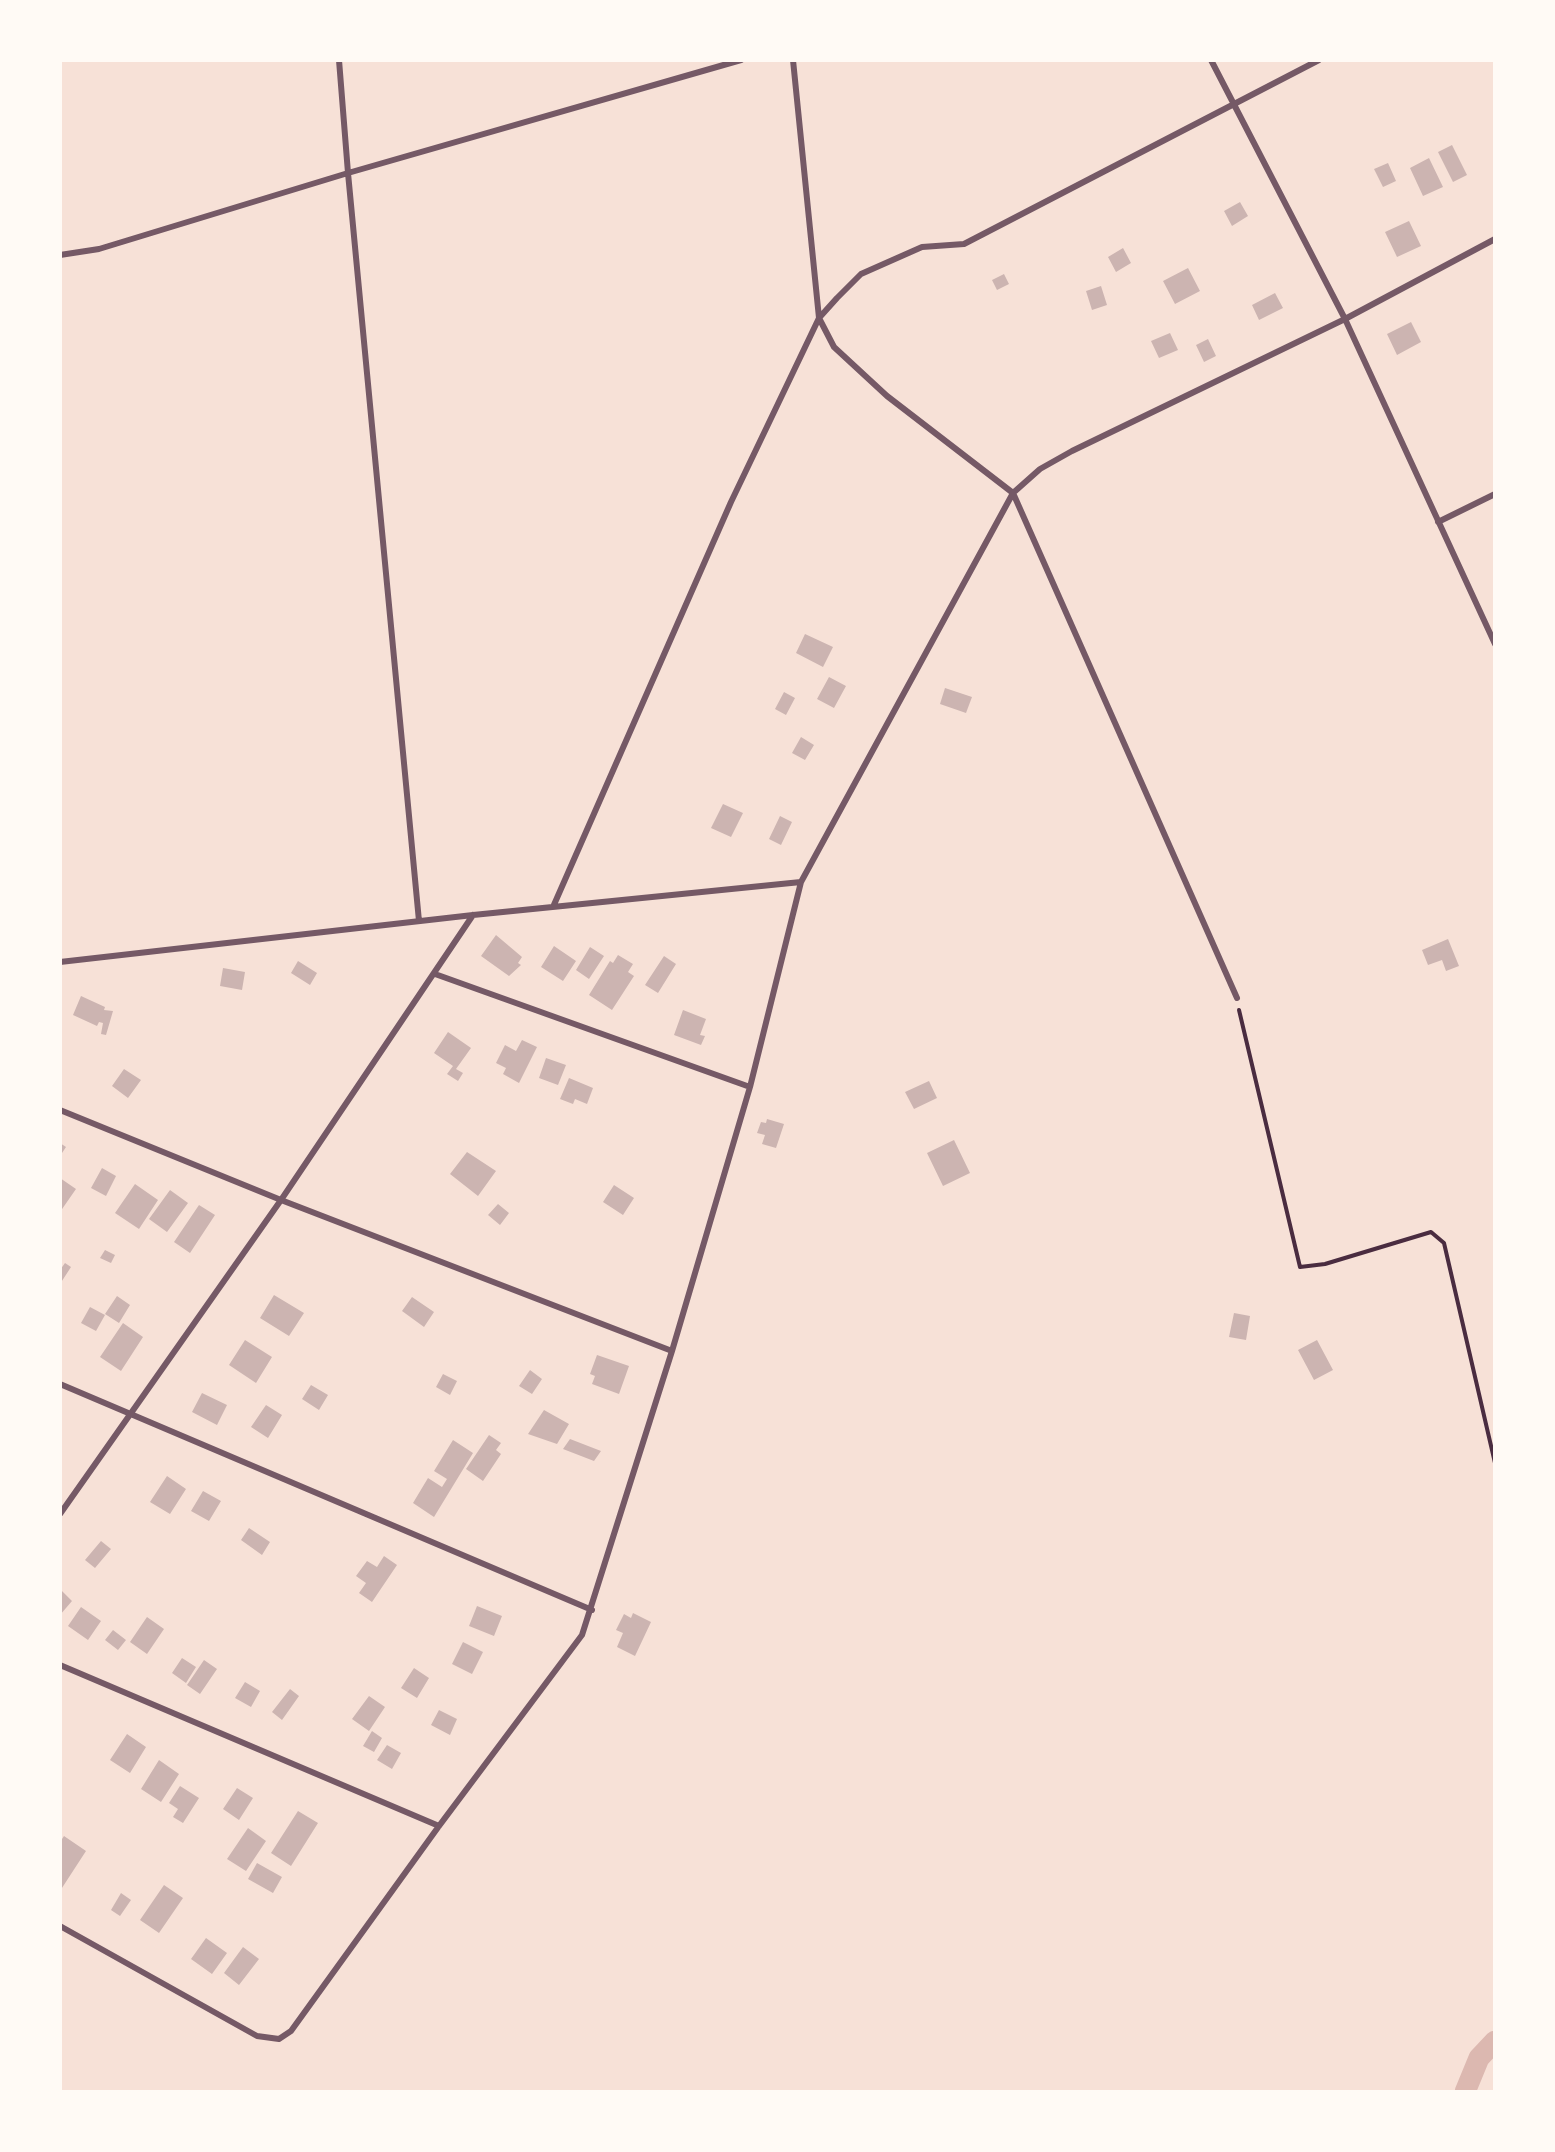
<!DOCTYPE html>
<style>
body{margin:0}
#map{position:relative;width:1555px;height:2152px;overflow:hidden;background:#f7e1d7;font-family:"Times New Roman",serif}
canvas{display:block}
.frame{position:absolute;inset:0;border:62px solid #fffaf5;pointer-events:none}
</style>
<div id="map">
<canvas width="1555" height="2152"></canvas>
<div class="frame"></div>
</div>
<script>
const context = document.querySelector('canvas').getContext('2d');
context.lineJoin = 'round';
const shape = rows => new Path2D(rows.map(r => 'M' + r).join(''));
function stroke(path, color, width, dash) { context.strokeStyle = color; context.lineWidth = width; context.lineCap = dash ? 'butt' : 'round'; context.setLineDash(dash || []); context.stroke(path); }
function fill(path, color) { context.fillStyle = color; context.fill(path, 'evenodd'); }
const canal = shape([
 [1465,2092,1479,2058,1495,2041]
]);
const building = shape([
 [1452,145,1467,175,1453,182,1438,152],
 [1429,158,1443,187,1423,196,1410,168],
 [1388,163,1396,181,1383,187,1374,169],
 [1240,202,1248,216,1232,226,1224,211],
 [1409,221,1421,246,1397,257,1385,232],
 [1123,248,1131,263,1116,272,1108,257],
 [1188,268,1200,291,1175,304,1163,281],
 [1004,274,1009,284,997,290,992,280],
 [1101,286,1107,305,1092,310,1086,291],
 [1275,293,1283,308,1259,320,1252,305],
 [1411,322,1421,342,1397,355,1387,334],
 [1170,333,1178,350,1159,358,1151,341],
 [1208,339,1216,356,1204,362,1196,345],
 [805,634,833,647,823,667,796,653],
 [829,677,846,686,834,708,817,699],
 [945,688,972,697,966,713,940,704],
 [784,692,795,698,786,715,775,709],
 [801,737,814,745,805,760,792,753],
 [723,804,743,813,731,837,711,828],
 [780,816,792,822,781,845,769,839],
 [496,935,522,957,518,963,521,965,509,976,481,956],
 [1448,939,1459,966,1446,971,1442,960,1428,965,1422,950],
 [554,946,576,961,563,981,541,967],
 [590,947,604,956,589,979,576,970],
 [618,955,633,964,628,972,634,976,612,1010,589,995,610,961,613,963],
 [664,956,676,964,658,993,645,985],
 [298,961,317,973,310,985,291,973],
 [223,968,245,972,242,990,220,986],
 [81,996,105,1007,104,1010,113,1011,106,1035,101,1034,103,1023,99,1022,97,1026,73,1015],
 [683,1010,706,1019,700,1035,705,1036,701,1045,674,1035],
 [448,1032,471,1048,456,1069,463,1073,458,1081,447,1074,453,1066,434,1053],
 [522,1040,537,1047,519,1083,503,1074,506,1068,496,1063,505,1045,516,1051],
 [546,1058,566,1065,558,1085,539,1078],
 [124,1069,141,1080,128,1098,112,1086],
 [569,1078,593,1088,587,1104,575,1099,573,1104,560,1099],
 [929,1081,937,1098,914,1109,905,1092],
 [767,1119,784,1124,776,1148,762,1144,765,1135,757,1133,761,1122,766,1123],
 [954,1140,970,1173,943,1186,927,1153],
 [60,1143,66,1147,60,1156],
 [467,1152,496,1171,478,1196,450,1174],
 [102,1168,116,1176,106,1196,91,1188],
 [60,1178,76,1189,60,1212],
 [135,1184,158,1200,139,1229,115,1213],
 [614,1185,634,1198,623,1215,603,1202],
 [170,1190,188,1203,167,1232,149,1219],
 [498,1204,509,1213,500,1225,488,1215],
 [199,1205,215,1215,190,1253,174,1242],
 [105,1250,115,1255,111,1263,100,1258],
 [65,1263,71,1267,60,1284,60,1270],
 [274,1295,304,1313,289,1336,260,1318],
 [117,1296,130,1305,119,1323,105,1314],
 [412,1297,434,1312,424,1327,402,1311],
 [90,1307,105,1315,96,1331,81,1323],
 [1234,1313,1250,1316,1246,1340,1229,1337],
 [123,1323,143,1337,121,1371,100,1357],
 [245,1340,272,1357,256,1383,229,1365],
 [1317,1340,1333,1370,1314,1380,1298,1350],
 [597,1355,629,1366,619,1394,592,1384,595,1376,590,1374],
 [530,1370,542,1379,532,1394,519,1386],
 [443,1374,457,1381,450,1395,436,1387],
 [311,1385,328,1395,319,1410,302,1399],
 [202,1393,227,1405,217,1425,192,1412],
 [266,1405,282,1415,268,1438,251,1427],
 [544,1410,569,1424,557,1444,528,1434],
 [489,1435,501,1443,496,1450,501,1454,483,1481,466,1469],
 [570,1439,601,1451,594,1461,563,1449],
 [453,1440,473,1453,434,1517,413,1503,428,1478,442,1487,447,1479,434,1471],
 [167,1476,186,1489,170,1514,150,1502],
 [203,1491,221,1501,209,1521,191,1511],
 [249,1528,270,1542,262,1555,241,1540],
 [101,1541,111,1549,95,1568,85,1560],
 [384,1556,397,1565,372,1602,359,1593,366,1583,356,1576,367,1561,377,1567],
 [60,1589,72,1601,60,1615],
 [477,1606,502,1616,494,1636,469,1626],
 [81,1607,101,1621,88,1640,68,1626],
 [633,1613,651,1622,635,1656,617,1647,623,1633,616,1630,624,1614,631,1618],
 [147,1617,164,1629,147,1654,130,1642],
 [113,1630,126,1640,118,1650,105,1640],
 [463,1642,483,1652,472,1674,452,1664],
 [182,1658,196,1667,186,1683,172,1673],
 [204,1660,217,1669,200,1694,187,1685],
 [414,1668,429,1678,417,1698,401,1688],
 [245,1682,260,1691,251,1707,235,1698],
 [290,1689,299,1696,282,1720,272,1712],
 [369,1696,385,1707,369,1731,352,1719],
 [439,1710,457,1719,450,1735,431,1725],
 [372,1731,382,1738,374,1752,363,1746],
 [127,1734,146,1747,130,1773,110,1760],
 [387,1745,401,1753,392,1769,377,1760],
 [159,1760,179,1774,161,1802,141,1789],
 [180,1786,199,1798,183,1823,173,1817,178,1809,169,1803],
 [237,1788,253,1798,239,1820,223,1809],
 [298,1811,318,1823,291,1866,271,1853],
 [248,1828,266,1841,246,1871,227,1859],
 [64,1836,86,1851,60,1891,60,1842],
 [257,1863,282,1877,273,1893,248,1879],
 [164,1885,183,1898,159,1933,140,1920],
 [121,1893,131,1900,120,1916,111,1910],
 [206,1938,227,1953,212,1974,191,1959],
 [243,1947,259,1959,239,1985,224,1973]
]);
const path = shape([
 [1239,1010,1300,1267,1325,1264,1431,1232,1444,1243,1495,1463]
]);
const minor = shape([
 [339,60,348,173,419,921],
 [793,60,819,318,834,347,887,396,1013,493,1237,998],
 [1495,239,1345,319,1495,644],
 [60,255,99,249,348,173,741,60],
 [1438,522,1495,494],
 [553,907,731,502,819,318,837,298,861,274,922,247,964,244,1319,60],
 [60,962,473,915,801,882],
 [435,974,750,1087],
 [60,1110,281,1200,672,1351],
 [60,1384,592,1610],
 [60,1514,281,1200,473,915],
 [60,1665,439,1826],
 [60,1926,257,2036,279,2039,291,2031,439,1826,582,1635,672,1351,750,1087,801,882,1013,493,1040,469,1072,451,1345,319,1211,60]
]);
stroke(canal, '#dcb8b0', 21);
fill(building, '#ccb4b1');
stroke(path, '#4a2c40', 4);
stroke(minor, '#755966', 6);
</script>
